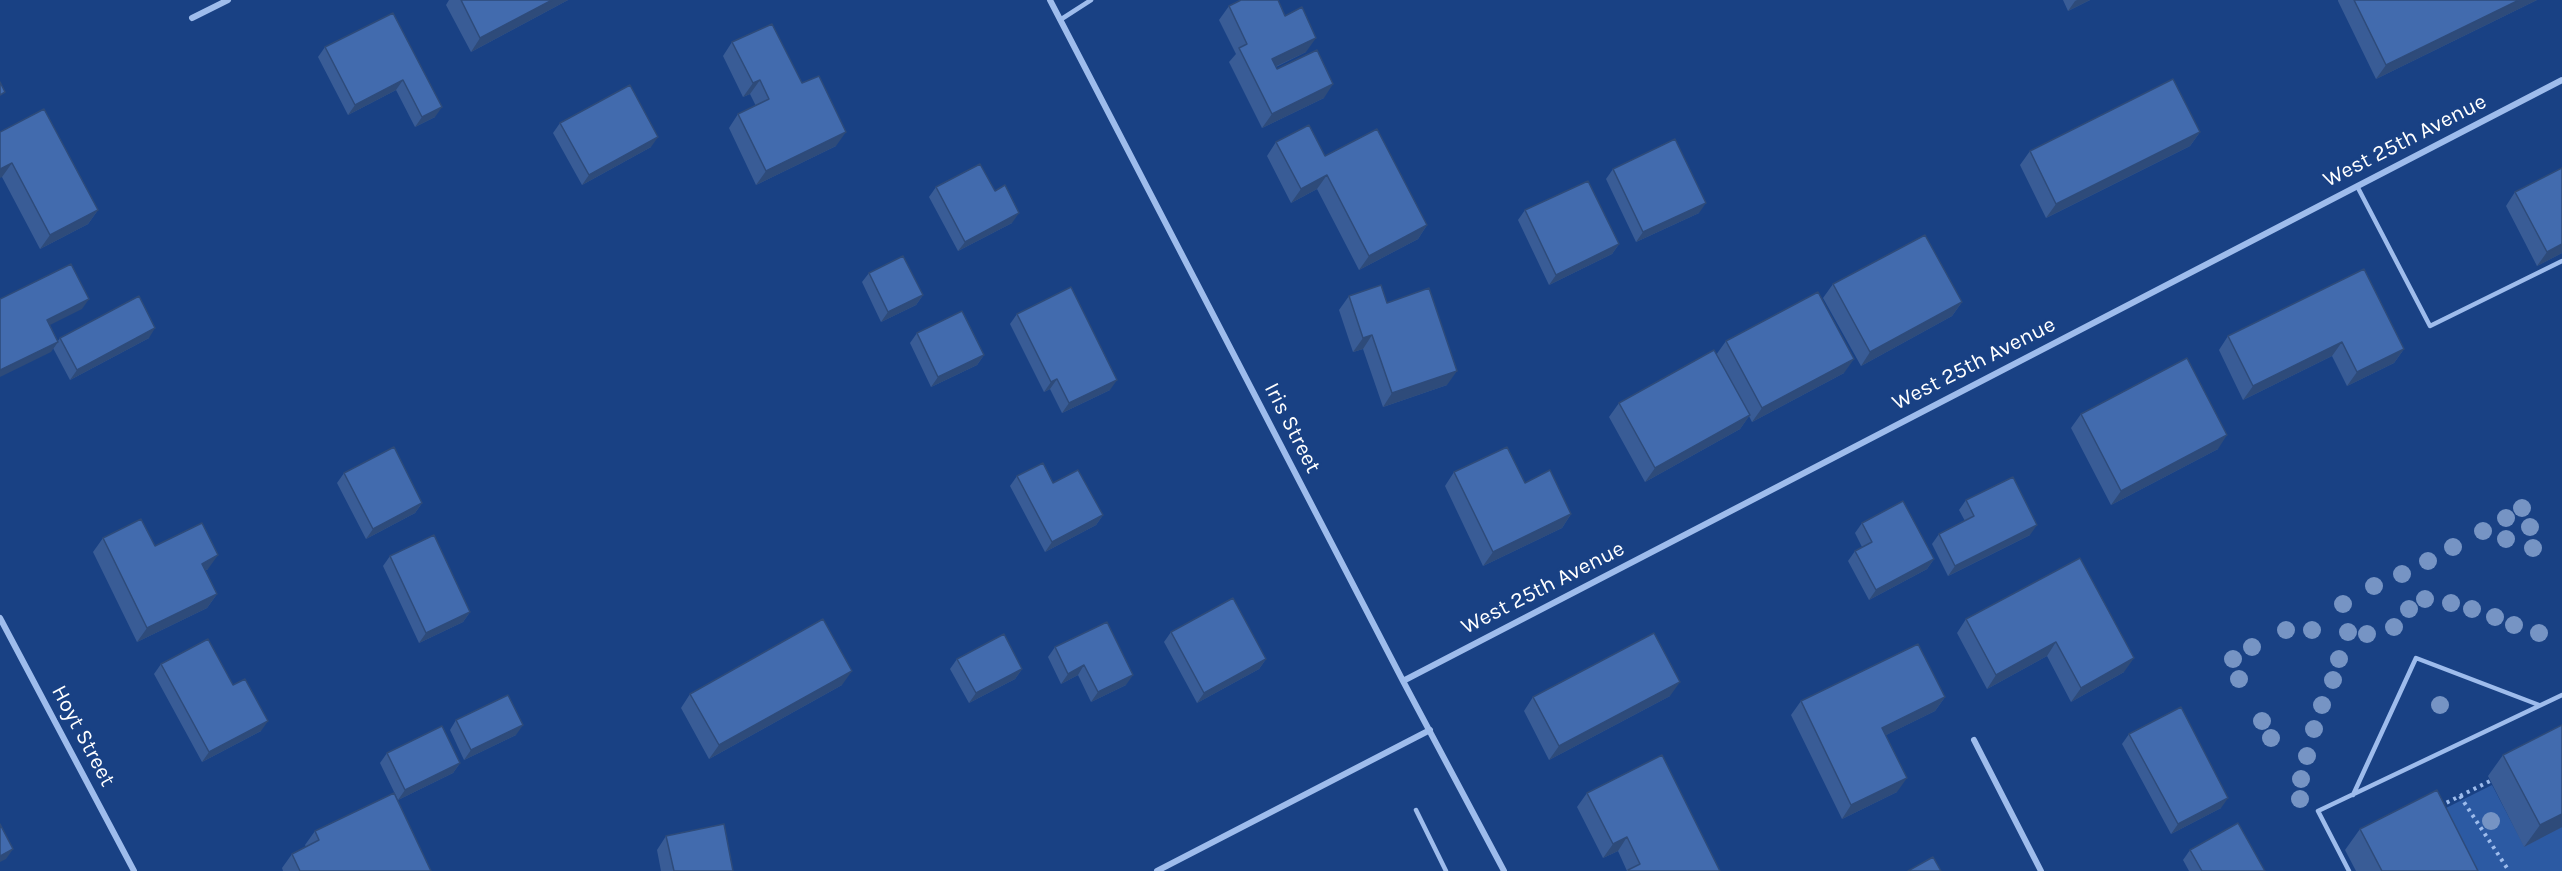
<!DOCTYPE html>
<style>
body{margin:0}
canvas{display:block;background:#194184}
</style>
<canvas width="2562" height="871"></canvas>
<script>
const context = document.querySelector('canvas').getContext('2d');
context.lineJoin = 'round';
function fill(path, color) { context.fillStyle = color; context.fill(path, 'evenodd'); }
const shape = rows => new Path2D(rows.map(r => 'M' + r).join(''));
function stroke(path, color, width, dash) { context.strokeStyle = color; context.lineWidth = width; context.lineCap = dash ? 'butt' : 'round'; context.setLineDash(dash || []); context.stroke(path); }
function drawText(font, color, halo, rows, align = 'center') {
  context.font = font + ' Karla,sans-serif'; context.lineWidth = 6; context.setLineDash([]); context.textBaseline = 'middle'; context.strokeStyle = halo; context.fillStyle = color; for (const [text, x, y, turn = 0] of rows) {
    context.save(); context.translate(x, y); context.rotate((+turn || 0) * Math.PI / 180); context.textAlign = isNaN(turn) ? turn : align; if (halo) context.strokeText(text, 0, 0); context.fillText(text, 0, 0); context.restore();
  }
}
const green = shape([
 [2492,785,2524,846,2562,827,2562,871,2459,871,2430,816]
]);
const path = shape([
 [2460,796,2509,871],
 [2440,806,2490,781]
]);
const lane = shape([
 [1060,20,1091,0],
 [2357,186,2430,326,2562,261],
 [2353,795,2416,658,2539,705],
 [1416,810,1446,871],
 [2349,871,2318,811,2562,695]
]);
const street = shape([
 [1050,0,1403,681,1504,871],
 [192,18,228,0],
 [0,618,134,871],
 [1403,681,2562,80],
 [1974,740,2041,871],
 [1157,871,1430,730]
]);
const trees = [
 [2522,508],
 [2506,518],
 [2530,527],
 [2483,531],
 [2506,539],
 [2453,547],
 [2533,548],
 [2428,561],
 [2402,574],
 [2374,586],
 [2425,599],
 [2451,603],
 [2343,604],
 [2409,609],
 [2472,609],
 [2495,617],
 [2514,625],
 [2394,627],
 [2286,630],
 [2312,630],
 [2348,632],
 [2539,633],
 [2367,634],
 [2252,647],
 [2233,659],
 [2339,659],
 [2239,679],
 [2333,680],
 [2322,705],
 [2440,705],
 [2262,721],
 [2314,729],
 [2271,738],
 [2307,756],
 [2301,779],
 [2300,799],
 [2491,821]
];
const wall = shape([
 [449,0,568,0,471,52,446,5],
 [2063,0,2090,0,2068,11],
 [2338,0,2537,0,2376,79,2338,1],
 [1229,6,1285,16,1306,52,1276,67,1277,69,1324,98,1262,128,1229,62,1236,54,1219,20],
 [393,13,435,117,415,127,396,90,348,115,318,57,325,47],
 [732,42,802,83,836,146,756,185,729,128,738,114,756,106,750,94,743,97,723,56],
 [560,123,651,147,582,185,553,133],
 [0,132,98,210,88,224,40,249,2,177],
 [2200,132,2190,146,2046,218,2020,165,2030,151],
 [1276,142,1325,156,1427,225,1418,239,1359,270,1317,189,1291,203,1267,156],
 [2562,168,2562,253,2537,266,2506,206,2515,192],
 [1613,169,1699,213,1636,242,1606,179],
 [936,187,995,191,1012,223,958,251,929,197],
 [1525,210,1619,244,1612,254,1549,285,1518,220],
 [2364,269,2404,349,2394,363,2347,386,2332,356,2243,400,2219,350,2228,336],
 [869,273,923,295,916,305,881,322,862,282],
 [1833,284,1962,302,1952,316,1861,366,1823,298],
 [1349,296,1387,303,1447,385,1383,407,1363,349,1353,352,1339,310],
 [1017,314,1110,390,1062,413,1050,389,1044,392,1010,324],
 [917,333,984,355,977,365,931,387,910,343],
 [60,338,149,338,70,380,53,348],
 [1726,341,1844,373,1752,422,1749,416,1740,429,1645,482,1609,417,1619,403,1716,355],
 [2081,414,2218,449,2111,505,2071,428],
 [1454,472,1525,483,1571,514,1562,528,1483,566,1445,486],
 [344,473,422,503,415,513,366,539,337,483],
 [1017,476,1053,483,1103,515,1096,525,1045,552,1010,486],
 [1966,500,2030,535,1948,576,1932,544,1939,534,1965,521,1959,510],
 [1862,523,1934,559,1927,569,1869,600,1848,561,1855,551,1862,547,1855,533],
 [103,538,155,546,208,569,205,571,217,594,207,608,137,642,93,552],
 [390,556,470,612,463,622,419,643,383,566],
 [2080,558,2124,672,2071,702,2047,656,1987,689,1957,633,1966,619],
 [1171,632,1266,659,1259,669,1197,703,1164,642],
 [1055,647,1126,685,1091,702,1078,675,1061,684,1048,657],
 [957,659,1022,669,1015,679,969,703,950,669],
 [161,664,233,685,261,731,202,762,154,674],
 [842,685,709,759,681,708,690,694],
 [1670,696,1549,760,1524,711,1533,697],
 [1945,697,1935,711,1886,735,1897,792,1842,819,1791,715,1801,701],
 [456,720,516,735,464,760,450,730],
 [2562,725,2562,827,2524,847,2488,776,2503,755],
 [2129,734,2221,808,2171,834,2122,744],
 [387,753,460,763,453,773,398,800,380,763],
 [1587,793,1720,871,1627,871,1618,851,1603,858,1577,807],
 [2360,829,2478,871,2356,871,2345,850],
 [315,831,431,871,283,871,282,868,292,854,306,847,305,845],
 [666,836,733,871,661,871,657,850],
 [2190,850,2265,871,2189,871,2183,860]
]);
const shadedWall = shape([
 [552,0,568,0,471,52,480,38],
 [2077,0,2090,0,2068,11,2075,1],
 [2519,0,2537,0,2376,79,2386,65],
 [1316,38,1306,52,1262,73,1272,59],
 [403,80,396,90,348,115,355,105],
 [760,80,750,94,743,97,753,83],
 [1333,84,1324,98,1262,128,1272,114],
 [442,107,435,117,415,127,422,117],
 [846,132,836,146,756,185,766,171],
 [2200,132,2190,146,2046,218,2056,204],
 [658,137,651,147,582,185,589,175],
 [12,163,2,177,0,178,0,169],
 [1327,175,1317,189,1291,203,1301,189],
 [1706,203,1699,213,1636,242,1643,232],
 [98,210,88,224,40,249,50,235],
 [1019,213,1012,223,958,251,965,242],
 [1427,225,1418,239,1359,270,1369,256],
 [1619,244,1612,254,1549,285,1556,275],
 [2562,244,2562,253,2537,266,2547,252],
 [923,295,916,305,881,322,888,312],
 [89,299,82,309,40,330,47,320],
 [1962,302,1952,316,1861,366,1870,352],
 [155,328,149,338,70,380,77,370],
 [1372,335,1363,349,1353,352,1363,338],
 [58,342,51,352,0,377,0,370],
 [2342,342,2332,356,2243,400,2253,386],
 [2404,349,2394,363,2347,386,2357,372],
 [984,355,977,365,931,387,938,377],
 [1854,359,1844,373,1752,422,1762,408],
 [1457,371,1447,385,1383,407,1392,393],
 [1057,379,1050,389,1044,392,1051,382],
 [1117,380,1110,390,1062,413,1069,403],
 [1750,415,1740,429,1645,482,1655,468],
 [2227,435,2218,449,2111,505,2121,491],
 [422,503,415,513,366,539,373,529],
 [1571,514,1562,528,1483,566,1493,552],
 [1103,515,1096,525,1045,552,1052,542],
 [2037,525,2030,535,1948,576,1955,566],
 [218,555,208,569,192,578,202,564],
 [1934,559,1927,569,1869,600,1876,590],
 [217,594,207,608,137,642,147,628],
 [470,612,463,622,419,643,426,633],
 [2056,642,2047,656,1987,689,1996,675],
 [2134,658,2124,672,2071,702,2081,688],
 [1266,659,1259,669,1197,703,1204,693],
 [1084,665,1078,675,1061,684,1068,674],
 [1022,669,1015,679,969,703,976,693],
 [852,671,842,685,709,759,719,745],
 [1133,675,1126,685,1091,702,1098,692],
 [1680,682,1670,696,1549,760,1559,746],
 [1945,697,1935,711,1872,742,1882,728],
 [268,721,261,731,202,762,209,752],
 [523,725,516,735,464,760,471,750],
 [460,763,453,773,398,800,405,790],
 [1907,778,1897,792,1842,819,1851,805],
 [2228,798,2221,808,2171,834,2178,824],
 [2562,814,2562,827,2524,847,2540,825],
 [1627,837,1618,851,1603,858,1613,844],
 [13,849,6,859,0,862,0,856]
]);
const building = shape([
 [461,0,552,0,480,38,461,0],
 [1241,0,1278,0,1285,16,1302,7,1316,38,1272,59,1277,69,1317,50,1333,84,1272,114,1239,48,1247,44,1229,6,1241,0],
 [2354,0,2519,0,2386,65,2354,0],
 [393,13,442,107,422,117,403,80,355,105,325,47,393,13],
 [772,24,802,83,819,76,846,132,766,171,738,114,769,99,760,80,753,83,732,42,772,24],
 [2173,79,2200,132,2056,204,2030,151,2173,79],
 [0,82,5,92,0,95,0,82],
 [630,85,658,137,589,175,560,123,630,85],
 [44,109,98,210,50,235,12,163,0,169,0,132,44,109],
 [1309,125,1325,156,1377,129,1427,225,1369,256,1327,175,1301,189,1276,142,1309,125],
 [1675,139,1706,203,1643,232,1613,169,1675,139],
 [980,164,995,191,1005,185,1019,213,965,242,936,187,980,164],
 [2562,168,2562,244,2547,252,2515,192,2562,168],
 [1588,181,1619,244,1556,275,1525,210,1588,181],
 [1925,235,1962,302,1870,352,1833,284,1925,235],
 [903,256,923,295,888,312,869,273,903,256],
 [71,264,89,299,47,320,58,342,0,370,0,299,71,264],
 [2364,269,2404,349,2357,372,2342,342,2253,386,2228,336,2364,269],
 [1381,285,1387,303,1429,288,1457,371,1392,393,1372,335,1363,338,1349,296,1381,285],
 [1071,287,1117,380,1069,403,1057,379,1051,382,1017,314,1071,287],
 [1818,292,1854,359,1762,408,1726,341,1818,292],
 [139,296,155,328,77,370,60,338,139,296],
 [962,311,984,355,938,377,917,333,962,311],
 [1714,350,1750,415,1655,468,1619,403,1714,350],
 [2187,358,2227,435,2121,491,2081,414,2187,358],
 [394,447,422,503,373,529,344,473,394,447],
 [1507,447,1525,483,1550,470,1571,514,1493,552,1454,472,1507,447],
 [1043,463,1053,483,1078,470,1103,515,1052,542,1017,476,1043,463],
 [2013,477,2037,525,1955,566,1939,534,1974,516,1966,500,2013,477],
 [1903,501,1934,559,1876,590,1855,551,1872,542,1862,523,1903,501],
 [141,519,155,546,202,523,218,555,202,564,217,594,147,628,103,538,141,519],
 [434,535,470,612,426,633,390,556,434,535],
 [2080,558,2134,658,2081,688,2056,642,1996,675,1966,619,2080,558],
 [1233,598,1266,659,1204,693,1171,632,1233,598],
 [823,619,852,671,719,745,690,694,823,619],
 [1107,622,1133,675,1098,692,1084,665,1068,674,1055,647,1107,622],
 [1654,633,1680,682,1559,746,1533,697,1654,633],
 [1004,634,1022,669,976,693,957,659,1004,634],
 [208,639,233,685,245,679,268,721,209,752,161,664,208,639],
 [1918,644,1945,697,1882,728,1907,778,1851,805,1801,701,1918,644],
 [508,695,523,725,471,750,456,720,508,695],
 [2181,707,2228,798,2178,824,2129,734,2181,707],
 [2562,725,2562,814,2540,825,2503,755,2562,725],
 [442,726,460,763,405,790,387,753,442,726],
 [1662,755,1720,871,1629,871,1628,870,1640,864,1627,837,1613,844,1587,793,1662,755],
 [2437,790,2478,871,2382,871,2360,829,2437,790],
 [394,793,431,871,300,871,292,854,319,840,315,831,394,793],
 [2238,823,2265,871,2202,871,2190,850,2238,823],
 [0,824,13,849,0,856,0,824],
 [724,824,733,871,674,871,666,836,724,824],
 [1933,857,1941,871,1908,871,1933,857]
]);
const streetNames = [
 ["West 25th Avenue",2405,141,-27],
 ["West 25th Avenue",1974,364,-27],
 ["Iris Street",1292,428,63],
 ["West 25th Avenue",1543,588,-27],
 ["Hoyt Street",83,736,62]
];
fill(green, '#2c5aa3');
stroke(path, '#9ebcec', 4, [3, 4.5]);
stroke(lane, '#9ebcec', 4.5);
stroke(street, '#9ebcec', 6);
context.fillStyle = '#7694c4';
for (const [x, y] of trees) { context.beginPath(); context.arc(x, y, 9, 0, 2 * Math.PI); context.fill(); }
fill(wall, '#395c96');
fill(shadedWall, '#2e4b7a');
fill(building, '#426bae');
stroke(building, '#2e4b7a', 1.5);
drawText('22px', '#fff', '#194184', streetNames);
</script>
